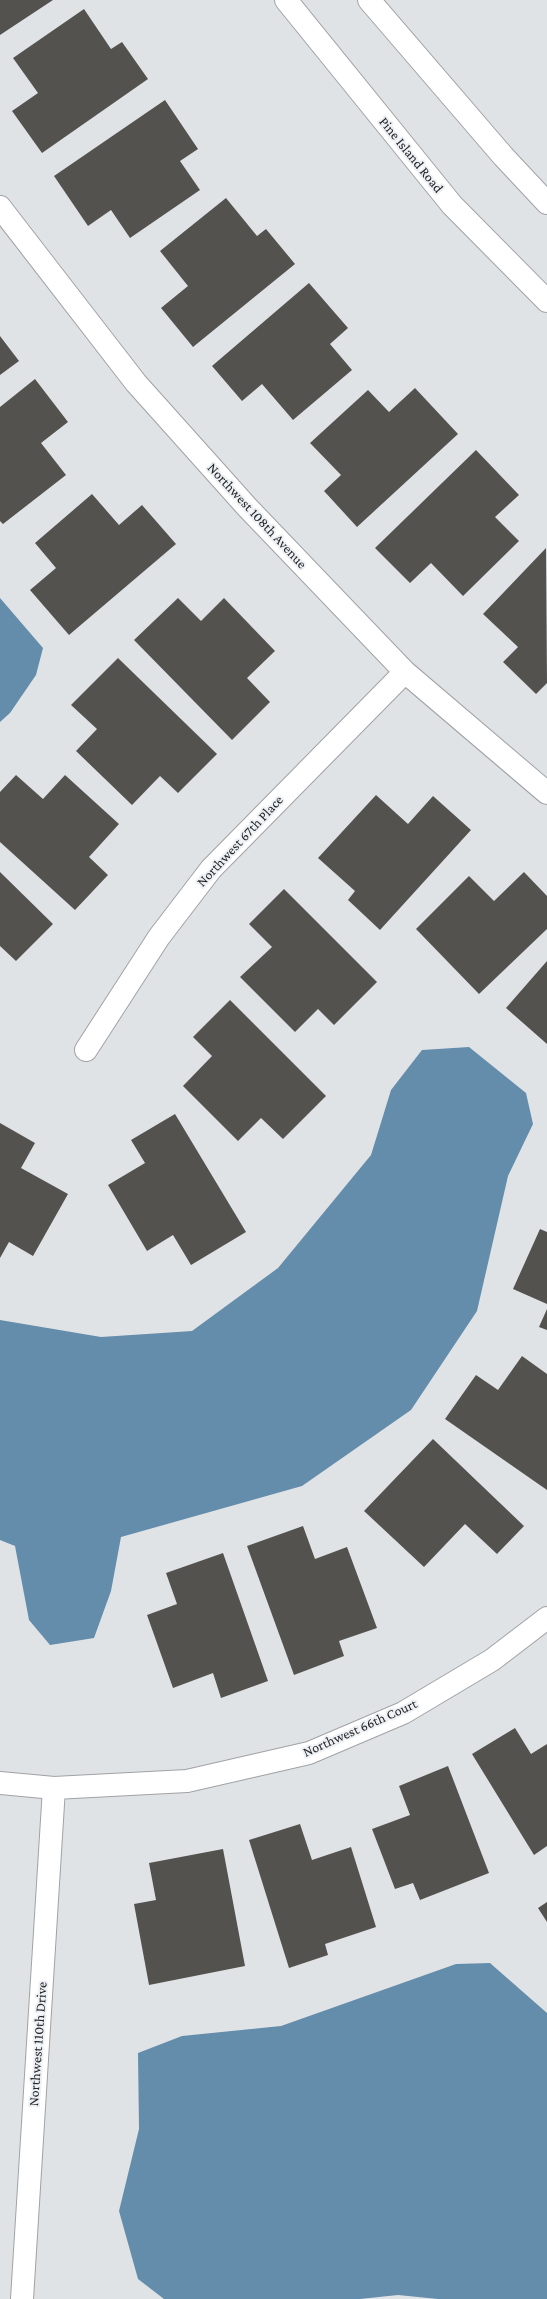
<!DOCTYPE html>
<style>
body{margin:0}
canvas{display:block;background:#e0e3e6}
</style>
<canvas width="547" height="2299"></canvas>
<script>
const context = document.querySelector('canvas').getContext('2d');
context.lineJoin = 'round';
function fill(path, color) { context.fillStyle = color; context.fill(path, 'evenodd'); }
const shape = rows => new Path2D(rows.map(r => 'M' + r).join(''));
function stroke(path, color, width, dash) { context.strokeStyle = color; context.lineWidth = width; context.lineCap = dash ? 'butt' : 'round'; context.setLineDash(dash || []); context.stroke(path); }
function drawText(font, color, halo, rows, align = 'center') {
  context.font = font + ' "Crimson Pro",serif'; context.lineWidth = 4; context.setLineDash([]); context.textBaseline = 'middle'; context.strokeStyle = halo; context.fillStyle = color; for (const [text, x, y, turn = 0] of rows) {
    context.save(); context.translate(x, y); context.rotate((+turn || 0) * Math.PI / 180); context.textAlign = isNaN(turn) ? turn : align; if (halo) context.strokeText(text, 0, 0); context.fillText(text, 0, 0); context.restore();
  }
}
const water = shape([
 [0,598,43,648,36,675,10,713,0,722],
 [469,1047,526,1093,533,1124,508,1176,477,1311,411,1410,302,1486,121,1537,111,1591,94,1638,50,1645,29,1620,15,1546,0,1540,0,1320,101,1337,192,1331,278,1268,371,1155,391,1090,422,1050],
 [490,1963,547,2013,547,2299,438,2299,398,2295,360,2299,164,2299,138,2279,119,2211,139,2129,138,2053,182,2036,281,2026,456,1964]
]);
const building = shape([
 [0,0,53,0,0,35],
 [84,9,111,49,122,42,148,79,42,153,12,111,38,93,13,58],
 [165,100,198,149,180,161,200,190,130,238,111,210,88,226,54,176],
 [226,198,257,236,266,229,295,264,193,347,161,308,188,286,160,251],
 [309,283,348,328,330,344,352,370,293,420,262,384,242,401,212,366],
 [0,336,19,361,0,375],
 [35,379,68,422,41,443,66,475,3,524,0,521,0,407],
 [415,388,458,434,357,527,324,491,341,475,310,443,368,390,389,412],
 [476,450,519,495,495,517,519,541,463,596,431,563,410,583,375,548],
 [92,494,119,525,142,505,176,544,69,635,30,590,56,568,35,543],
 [546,548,547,683,536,694,503,662,518,647,483,614],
 [178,598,201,621,224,598,275,651,247,678,270,702,232,740,134,640],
 [118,658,217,754,178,793,160,776,132,805,76,751,97,729,71,705],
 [16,775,43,799,65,775,119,824,89,857,108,875,75,910,0,842,0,792],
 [376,795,408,824,433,796,471,830,380,930,348,900,355,891,318,858],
 [0,872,53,924,16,961,0,946],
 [524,872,547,896,547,929,479,994,416,929,469,876,494,901],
 [284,889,377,982,334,1025,318,1009,295,1032,240,977,272,947,249,924],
 [547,961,547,1044,506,1008],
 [230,1000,326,1096,283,1139,261,1118,238,1141,183,1086,212,1056,193,1037],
 [175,1114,246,1232,191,1265,173,1235,147,1251,108,1185,145,1163,131,1140],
 [0,1123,35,1143,21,1168,68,1194,33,1256,9,1242,0,1258],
 [540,1229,547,1232,547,1304,513,1289],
 [547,1309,547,1330,539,1327],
 [522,1356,547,1374,547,1490,445,1419,476,1375,498,1390],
 [433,1439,524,1526,497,1554,465,1524,424,1567,364,1511],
 [303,1526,315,1559,347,1547,377,1628,339,1641,344,1656,294,1675,247,1546],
 [223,1553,268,1681,221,1698,213,1673,173,1688,147,1615,177,1604,166,1573],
 [515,1728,531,1754,547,1744,547,1846,534,1855,472,1754],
 [448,1766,489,1873,420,1900,413,1883,395,1889,372,1829,410,1815,399,1786],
 [300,1824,312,1860,351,1847,376,1927,325,1944,328,1955,289,1968,249,1840],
 [223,1849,245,1966,149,1985,134,1904,156,1900,149,1863],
 [547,1902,547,1922,538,1908]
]);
const minor = shape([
 [0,207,136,383,247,507,405,672,547,793],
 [86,1050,159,937,211,869,405,672],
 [0,1783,54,1788,187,1781,309,1753,403,1713,492,1660,547,1618],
 [22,2299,54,1788]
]);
const secondary = shape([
 [286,0,452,205,547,301],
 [369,0,503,156,547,203]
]);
const streetNames = [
 ["Pine Island Road",411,155,51],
 ["Northwest 108th Avenue",257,516,47],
 ["Northwest 67th Place",240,841,-47],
 ["Northwest 66th Court",360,1728,-24],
 ["Northwest 110th Drive",38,2044,-86]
];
fill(water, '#648dab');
fill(building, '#54524f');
stroke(minor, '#a0a2a6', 24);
stroke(secondary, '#a0a2a6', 24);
stroke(minor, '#fff', 22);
stroke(secondary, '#fff', 22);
drawText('14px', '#232425', '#edf0f4', streetNames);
</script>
